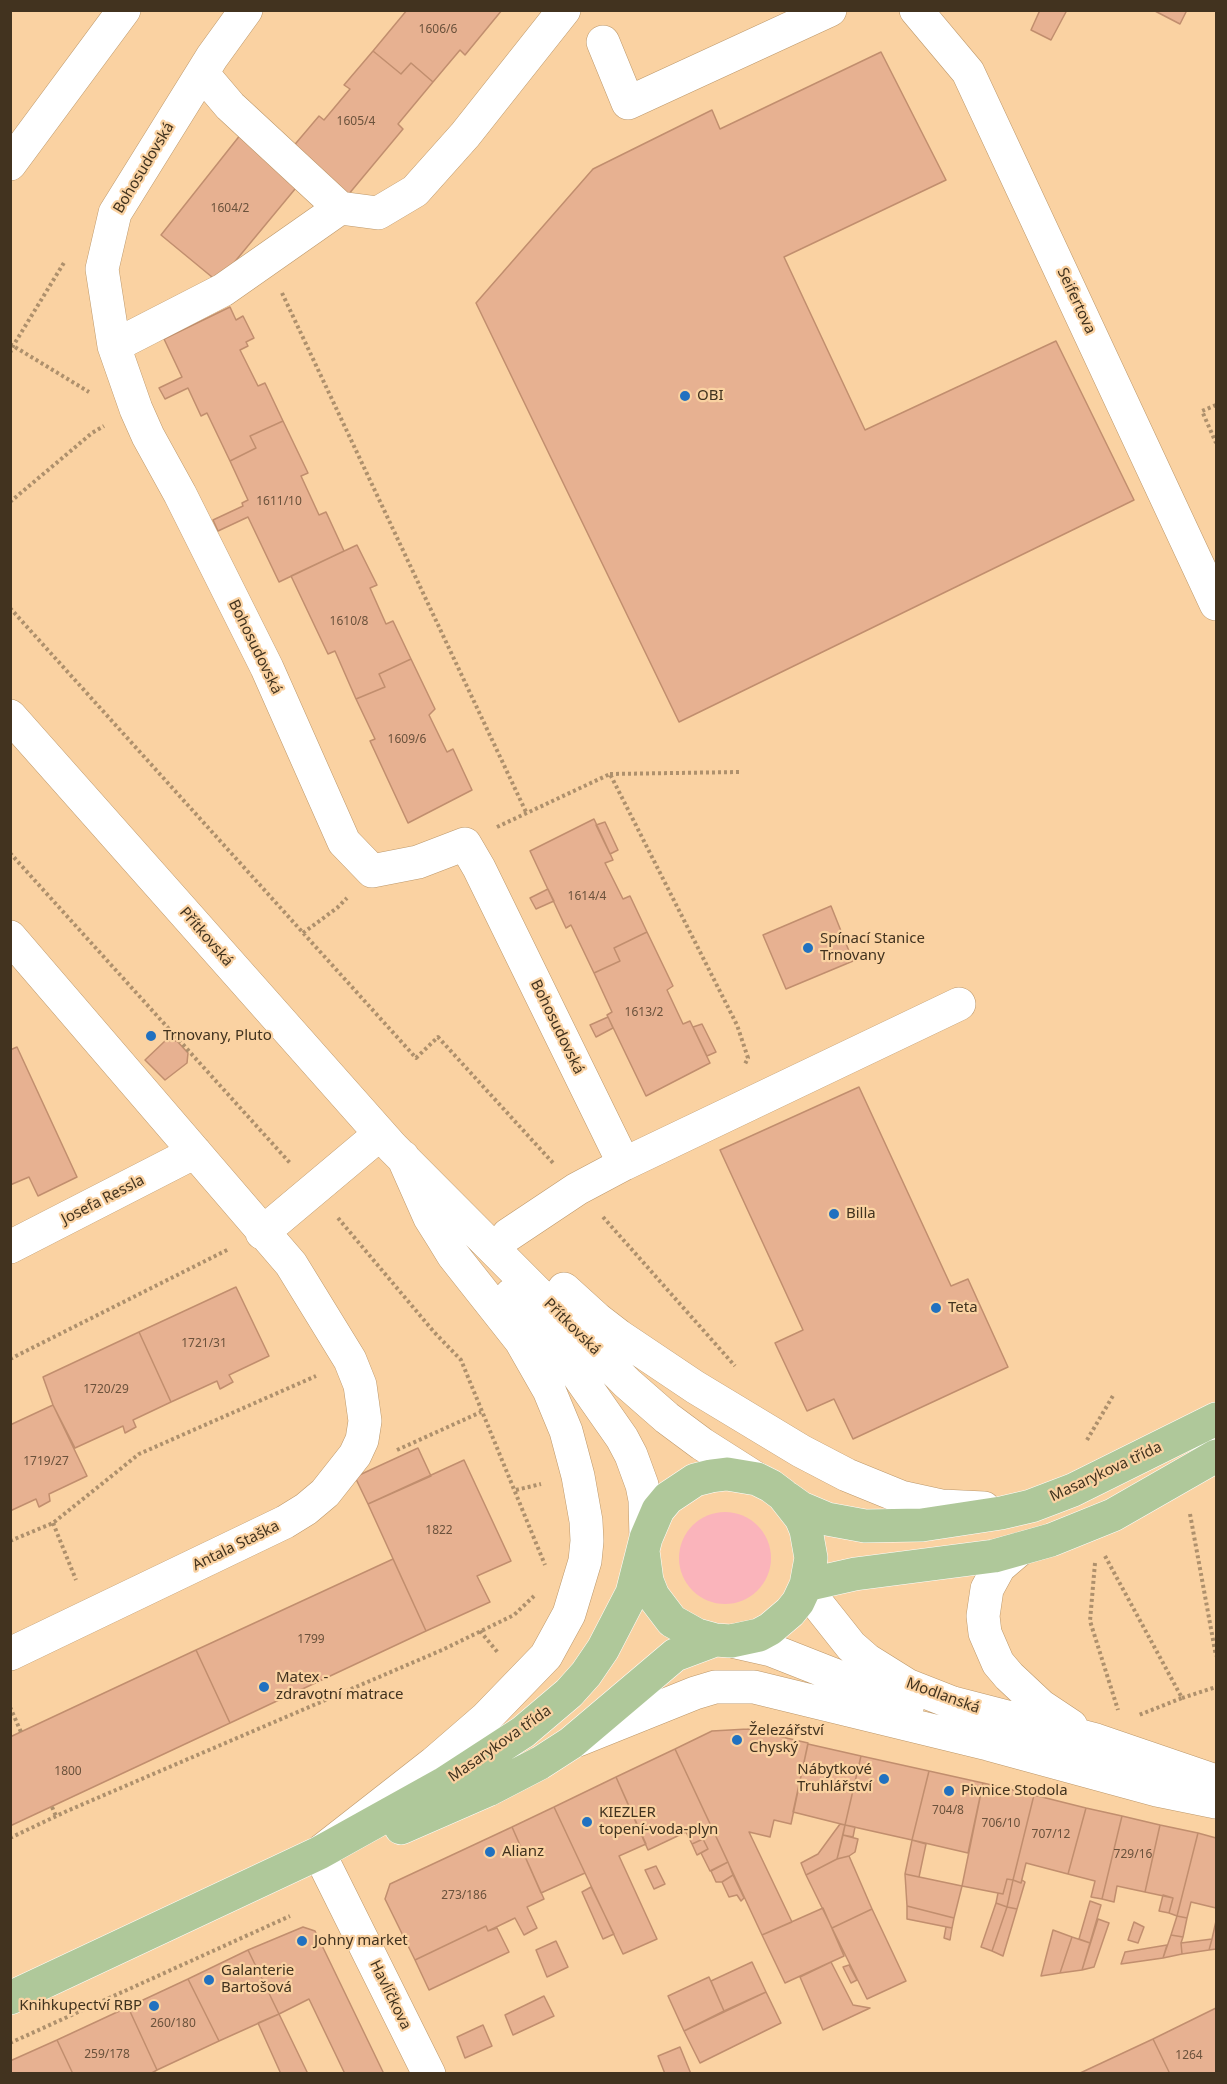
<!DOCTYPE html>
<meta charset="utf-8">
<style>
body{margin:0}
#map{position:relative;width:1227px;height:2084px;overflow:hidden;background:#fad2a2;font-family:"Noto Sans",sans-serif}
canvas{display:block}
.frame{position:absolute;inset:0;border:12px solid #42331f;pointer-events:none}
</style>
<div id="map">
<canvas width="1227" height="2084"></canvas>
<div class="frame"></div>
</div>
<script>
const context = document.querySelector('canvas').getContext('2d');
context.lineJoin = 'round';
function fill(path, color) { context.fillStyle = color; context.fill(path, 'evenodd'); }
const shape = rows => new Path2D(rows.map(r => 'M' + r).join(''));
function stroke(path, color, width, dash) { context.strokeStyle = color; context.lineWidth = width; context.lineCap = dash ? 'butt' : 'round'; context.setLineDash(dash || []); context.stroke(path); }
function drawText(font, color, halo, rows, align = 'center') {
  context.font = font + ' "Noto Sans",sans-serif'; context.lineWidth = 4.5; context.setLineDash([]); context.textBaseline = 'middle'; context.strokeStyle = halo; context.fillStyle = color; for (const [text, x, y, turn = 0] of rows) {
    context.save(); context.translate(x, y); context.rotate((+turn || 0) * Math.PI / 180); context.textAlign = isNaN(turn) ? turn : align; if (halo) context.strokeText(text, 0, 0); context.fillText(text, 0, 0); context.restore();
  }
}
const green = shape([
 '679 1558a46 46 0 1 1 92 0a46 46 0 1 1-92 0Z'
]);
const building = shape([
 [407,10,502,10,465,55,460,50,433,82,411,63,401,74,373,51,407,10],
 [1040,10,1067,10,1051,40,1031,30,1040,10],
 [1153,10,1187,10,1180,24,1153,10],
 [373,51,401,74,411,63,433,82,398,124,403,129,348,195,291,149,319,116,324,120,350,89,344,85,373,51],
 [881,52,946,180,784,257,865,430,1056,341,1134,500,679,722,476,303,593,169,712,110,720,129,881,52],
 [241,134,300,183,218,282,161,235,241,134],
 [230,307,236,320,243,316,254,338,246,342,248,346,240,350,258,386,265,383,283,421,250,436,256,448,230,461,207,413,201,416,188,388,165,399,159,388,182,377,164,339,230,307],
 [283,421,308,473,301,476,319,515,326,512,344,551,279,582,248,517,218,531,213,520,243,506,242,503,248,500,230,461,256,448,250,436,283,421],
 [357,545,377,585,370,588,386,624,393,621,411,659,379,674,385,687,356,699,335,651,328,654,291,576,357,545],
 [411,659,435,709,429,715,447,752,453,749,472,790,408,823,370,741,375,739,356,699,385,687,379,674,411,659],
 [594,819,613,860,605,863,623,899,630,896,647,932,614,948,620,961,594,973,571,925,566,928,530,851,594,819],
 [605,822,618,850,610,854,596,825,605,822],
 [548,889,554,901,536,909,530,898,548,889],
 [831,906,853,961,786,989,763,935,831,906],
 [647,932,673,986,667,990,683,1024,690,1021,710,1063,646,1096,608,1017,607,1015,612,1012,594,973,620,961,614,948,647,932],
 [608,1017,613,1028,596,1037,590,1025,608,1017],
 [702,1024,716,1052,707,1056,693,1027,702,1024],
 [165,1041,177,1041,188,1053,187,1063,165,1080,145,1060,165,1041],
 [17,1047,77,1177,38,1196,29,1177,10,1185,10,1050,17,1047],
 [859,1087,951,1286,968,1279,1008,1367,853,1439,834,1399,807,1411,775,1343,803,1330,720,1150,859,1087],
 [236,1287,269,1356,229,1375,233,1382,220,1389,217,1381,171,1402,139,1332,236,1287],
 [139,1332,171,1402,133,1420,136,1427,125,1433,123,1426,75,1448,53,1405,43,1377,139,1332],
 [53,1405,87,1476,49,1494,50,1501,39,1507,36,1499,10,1511,10,1425,53,1405],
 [418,1448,431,1476,368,1504,355,1477,418,1448],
 [464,1460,511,1561,477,1576,490,1602,426,1631,368,1504,464,1460],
 [393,1559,426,1631,230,1723,196,1650,393,1559],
 [196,1650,230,1723,10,1826,10,1737,196,1650],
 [748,1729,808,1743,791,1824,774,1820,770,1837,749,1832,792,1922,762,1935,675,1749,712,1731,748,1729],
 [808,1744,861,1756,845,1825,793,1812,808,1744],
 [675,1749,728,1862,710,1871,701,1853,708,1849,703,1839,692,1844,686,1832,648,1850,616,1777,675,1749],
 [861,1756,929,1771,912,1840,845,1825,861,1756],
 [929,1771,983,1783,968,1853,912,1840,929,1771],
 [616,1777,646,1844,619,1856,657,1939,623,1954,554,1807,616,1777],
 [983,1783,1034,1795,1013,1880,1007,1879,1003,1894,962,1886,983,1783],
 [1034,1795,1086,1808,1068,1874,1026,1863,1021,1883,1013,1880,1034,1795],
 [554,1807,585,1873,541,1893,512,1827,554,1807],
 [1086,1808,1122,1816,1102,1899,1091,1897,1095,1881,1068,1874,1086,1808],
 [1122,1816,1160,1825,1145,1892,1117,1886,1114,1902,1102,1899,1122,1816],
 [840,1824,845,1825,837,1859,806,1875,801,1863,818,1854,840,1824],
 [845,1825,855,1827,853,1837,843,1835,845,1825],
 [1160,1825,1198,1833,1177,1916,1169,1913,1173,1898,1145,1892,1160,1825],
 [512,1827,544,1899,527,1907,537,1928,524,1935,515,1918,488,1931,486,1926,415,1960,385,1899,390,1884,512,1827],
 [1198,1833,1216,1838,1216,1908,1191,1902,1187,1918,1177,1916,1198,1833],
 [843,1835,858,1839,855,1852,849,1856,837,1859,843,1835],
 [703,1839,708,1849,697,1855,692,1844,703,1839],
 [912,1840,926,1844,919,1877,905,1874,912,1840],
 [849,1856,872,1909,832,1928,806,1875,837,1859,849,1856],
 [728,1862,733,1875,722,1882,716,1882,711,1871,728,1862],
 [656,1866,665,1884,654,1889,645,1870,656,1866],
 [905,1874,962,1886,954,1918,907,1906,905,1874],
 [733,1875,744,1898,741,1901,737,1895,729,1897,722,1882,733,1875],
 [1007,1879,1013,1880,1007,1907,996,1903,998,1893,1003,1894,1007,1879],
 [1013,1880,1021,1883,1022,1880,1025,1882,1017,1909,1007,1907,1013,1880],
 [591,1887,614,1934,603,1939,582,1892,591,1887],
 [1163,1895,1173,1898,1169,1913,1159,1911,1163,1895],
 [1090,1901,1101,1905,1090,1943,1079,1939,1090,1901],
 [996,1903,1007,1907,992,1951,981,1947,996,1903],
 [907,1906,954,1918,952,1928,907,1919,907,1906],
 [1007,1907,1017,1909,1003,1956,992,1951,1007,1907],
 [823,1908,844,1956,785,1983,762,1935,823,1908],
 [872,1909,906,1981,867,1999,832,1928,872,1909],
 [1177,1916,1187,1918,1183,1937,1171,1935,1177,1916],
 [1098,1919,1109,1923,1094,1967,1082,1970,1098,1919],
 [1216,1921,1216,1949,1209,1950,1212,1939,1216,1921],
 [1134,1922,1144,1927,1138,1943,1128,1940,1134,1922],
 [486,1926,488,1931,497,1928,509,1952,429,1990,415,1960,486,1926],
 [303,1927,315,1931,384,2074,345,2074,309,1999,279,2014,248,1950,303,1927],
 [946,1927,952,1928,950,1940,944,1938,946,1927],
 [1053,1930,1072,1937,1060,1973,1041,1976,1053,1930],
 [1171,1935,1183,1937,1181,1943,1182,1954,1163,1958,1171,1935],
 [1072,1937,1090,1943,1082,1970,1060,1973,1072,1937],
 [1212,1939,1209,1950,1182,1954,1181,1943,1212,1939],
 [556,1941,568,1967,547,1977,536,1950,556,1941],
 [1167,1945,1163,1958,1121,1964,1125,1952,1167,1945],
 [248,1950,279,2014,219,2041,188,1979,248,1950],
 [752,1962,766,1992,724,2011,711,1981,752,1962],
 [831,1962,853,2005,870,2008,823,2030,800,1977,831,1962],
 [849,1965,857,1980,851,1983,843,1967,849,1965],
 [709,1977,724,2011,684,2031,668,1996,709,1977],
 [188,1979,219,2041,157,2070,128,2007,188,1979],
 [766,1992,781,2023,700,2063,684,2031,766,1992],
 [544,1996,554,2016,513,2035,505,2015,544,1996],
 [128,2007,157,2070,150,2074,73,2074,57,2040,128,2007],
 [1216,2008,1216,2074,1170,2074,1153,2039,1216,2008],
 [279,2014,308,2074,281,2074,258,2023,279,2014],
 [483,2025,492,2046,465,2058,457,2037,483,2025],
 [1153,2039,1170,2074,1078,2074,1153,2039],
 [57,2040,73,2074,10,2074,10,2061,57,2040],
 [680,2047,691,2074,665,2074,658,2056,680,2047]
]);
const path = shape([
 [282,293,526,812],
 [10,344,89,392],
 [10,353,13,346,65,261],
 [1216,405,1202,411,1216,443],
 [10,502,92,433,104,426],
 [10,608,416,1058,438,1037,553,1163],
 [610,774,740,772],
 [497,827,610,774,737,1025,748,1058,745,1064],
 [10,853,290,1163],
 [303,933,337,908,347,898],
 [603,1217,735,1366],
 [338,1218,434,1332,461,1360,545,1565],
 [10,1359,229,1249],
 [1087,1440,1114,1394],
 [397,1450,481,1412],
 [516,1490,541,1484],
 [1190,1514,1216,1656],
 [53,1523,76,1580],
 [10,1541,53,1523,139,1454,316,1376],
 [1105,1556,1182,1698,1139,1715],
 [1095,1563,1090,1621,1118,1710],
 [480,1631,499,1654],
 [1182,1698,1216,1687],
 [10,1707,21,1732],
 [52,1807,56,1816],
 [10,1838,67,1811,442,1650,514,1615,534,1596],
 [10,2043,290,1916]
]);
const minor = shape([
 [246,10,212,57,115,213,102,269,114,346,136,409,148,436,180,494,267,668,344,842,372,871,418,862,465,844,479,868,624,1164],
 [916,10,968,72,1216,604],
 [603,42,628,103,830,10],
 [202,73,230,106,340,208,378,213,415,191,465,135,564,10],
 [10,164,124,10],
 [114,346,223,290,340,208],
 [10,716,392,1147,627,1383,667,1418,702,1444,757,1479],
 [10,937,291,1264,350,1360,360,1385,365,1421,362,1440,355,1455,325,1493,306,1509,285,1522,10,1654],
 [403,1157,430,1218,442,1237,453,1255,521,1341,549,1390,566,1431,578,1476,586,1521,587,1541,585,1561,569,1614,546,1656,486,1718,434,1763,319,1853,429,2074],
 [262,1233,380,1134],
 [508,1235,577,1189,624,1164,959,1004],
 [10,1247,195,1152],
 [564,1289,597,1319,619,1336,695,1387,801,1451,847,1475,901,1497,942,1506,984,1508],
 [511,1295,573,1368,622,1438,631,1455,642,1485,645,1500,646,1538],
 [1020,1549,999,1567,987,1589,983,1616,985,1633,998,1663,1009,1676,1041,1706,1071,1726],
 [805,1588,851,1646,867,1660,907,1685,953,1703,1096,1740,1216,1781],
 [731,1641,771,1650,832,1674,907,1709],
 [578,1740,695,1693,715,1687,754,1687,988,1744,1157,1790,1216,1802]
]);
const major = shape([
 [787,1498,801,1508,827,1519,865,1526,922,1525,1001,1513,1031,1506,1073,1490,1216,1419],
 [806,1585,855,1574,994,1556,1051,1540,1113,1515,1216,1456],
 [401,1828,488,1790,540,1763,571,1743,675,1655,715,1640],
 [10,1998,319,1853,443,1784,523,1732,569,1693,586,1674,603,1649,632,1593,646,1538,658,1510,668,1498,695,1480,711,1476,727,1474,757,1479,771,1486,783,1495,801,1518,806,1530,811,1558,806,1585,798,1602,790,1612,770,1629,759,1635,731,1641,715,1640,697,1635,672,1621,653,1596,647,1581,643,1551]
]);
const markers = [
 [685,396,6,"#2171c0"],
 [808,948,6,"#2171c0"],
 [151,1036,6,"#2171c0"],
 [834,1214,6,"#2171c0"],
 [936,1308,6,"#2171c0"],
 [264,1687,6,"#2171c0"],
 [737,1740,6,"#2171c0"],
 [884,1779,6,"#2171c0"],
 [949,1791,6,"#2171c0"],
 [587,1822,6,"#2171c0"],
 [490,1852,6,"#2171c0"],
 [302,1941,6,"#2171c0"],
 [209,1980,6,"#2171c0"],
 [154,2006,6,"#2171c0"]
];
const numberNames = [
 ["1606/6",438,30],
 ["1605/4",356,122],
 ["1604/2",230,209],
 ["1611/10",279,502],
 ["1610/8",349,622],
 ["1609/6",407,740],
 ["1614/4",587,897],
 ["1613/2",644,1013],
 ["1721/31",204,1344],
 ["1720/29",106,1390],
 ["1719/27",46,1462],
 ["1822",439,1531],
 ["1799",311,1640],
 ["1800",68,1772],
 ["704/8",948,1811],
 ["706/10",1001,1824],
 ["707/12",1051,1835],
 ["729/16",1133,1855],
 ["273/186",464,1896],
 ["260/180",173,2024],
 ["259/178",107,2055],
 ["1264",1189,2056]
];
const streetNames = [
 ["Bohosudovská",144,168,-59],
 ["Seifertova",1076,301,65],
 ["Bohosudovská",255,647,64],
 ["Přítkovská",206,937,49],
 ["Bohosudovská",557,1027,64],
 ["Josefa Ressla",103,1200,-27],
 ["Přítkovská",572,1327,45],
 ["Masarykova třída",1106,1472,-25],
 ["Antala Staška",236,1546,-26],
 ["Modlanská",943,1696,20],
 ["Masarykova třída",500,1744,-35],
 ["Havlíčkova",390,1995,64]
];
const poiNames = [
 ["OBI",697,396],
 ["Spínací Stanice",820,939],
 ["Trnovany",820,956],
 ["Trnovany, Pluto",163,1036],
 ["Billa",846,1214],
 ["Teta",948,1308],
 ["Matex -",276,1678],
 ["zdravotní matrace",276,1695],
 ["Železářství",749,1731],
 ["Chyský",749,1748],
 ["Nábytkové",872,1770,"right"],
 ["Truhlářství",872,1787,"right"],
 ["Pivnice Stodola",961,1791],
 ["KIEZLER",599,1813],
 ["topení-voda-plyn",599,1830],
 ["Alianz",502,1852],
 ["Johny market",314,1941],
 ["Galanterie",221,1971],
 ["Bartošová",221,1988],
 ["Knihkupectví RBP",142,2006,"right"]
];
fill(green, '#fab4bb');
fill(building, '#e7b191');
stroke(building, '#c18e6e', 1.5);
stroke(minor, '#bc9769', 34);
stroke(major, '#fff', 34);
stroke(path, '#ae906c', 4, [3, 3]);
stroke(minor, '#fff', 33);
stroke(major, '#afc89a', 33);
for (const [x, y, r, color] of markers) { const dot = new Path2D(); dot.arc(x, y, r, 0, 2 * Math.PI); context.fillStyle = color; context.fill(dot); stroke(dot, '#fad2a2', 2); }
drawText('12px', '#6b523c', null, numberNames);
drawText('15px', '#42331f', '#fad2a2', streetNames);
drawText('15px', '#42331f', '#fad2a2', poiNames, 'left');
</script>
